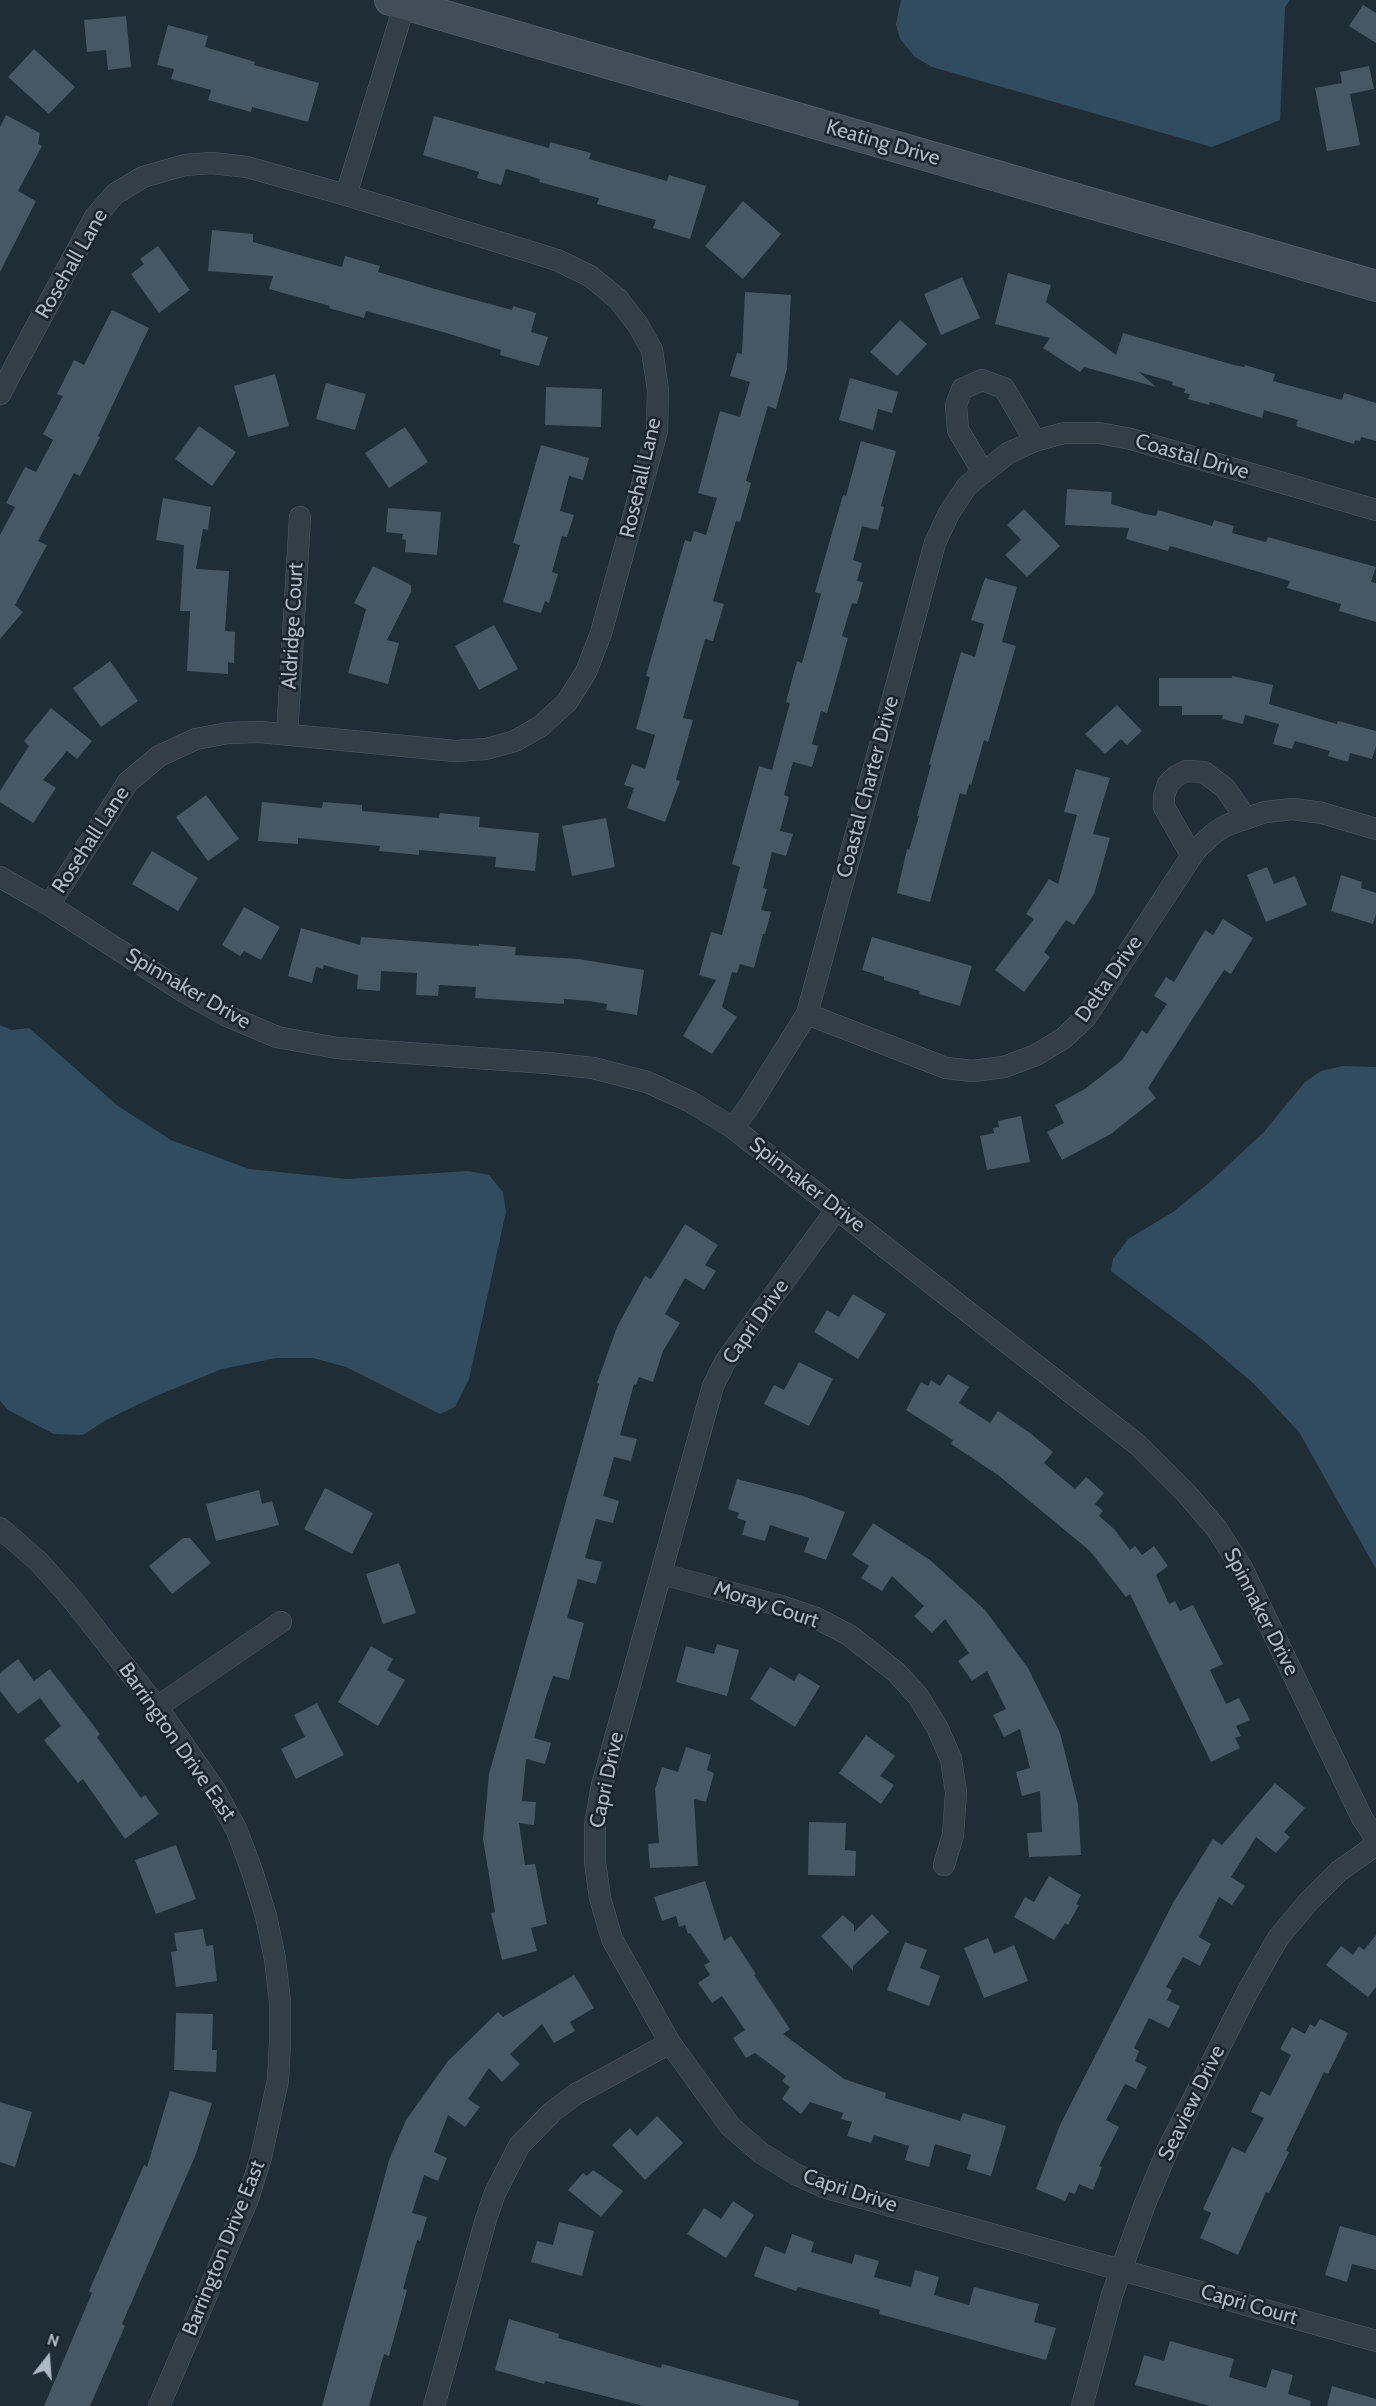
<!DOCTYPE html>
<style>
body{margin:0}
#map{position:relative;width:1376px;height:2406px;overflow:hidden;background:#1f2d37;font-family:Cabin,sans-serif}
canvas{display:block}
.north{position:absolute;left:18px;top:2328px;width:60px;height:60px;-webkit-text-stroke:4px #18232c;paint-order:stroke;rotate:17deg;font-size:16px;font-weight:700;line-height:24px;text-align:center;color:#adb9c4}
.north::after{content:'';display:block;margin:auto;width:21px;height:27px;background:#adb9c4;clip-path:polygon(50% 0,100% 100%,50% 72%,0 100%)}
</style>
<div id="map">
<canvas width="1376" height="2406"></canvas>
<div class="north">N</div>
</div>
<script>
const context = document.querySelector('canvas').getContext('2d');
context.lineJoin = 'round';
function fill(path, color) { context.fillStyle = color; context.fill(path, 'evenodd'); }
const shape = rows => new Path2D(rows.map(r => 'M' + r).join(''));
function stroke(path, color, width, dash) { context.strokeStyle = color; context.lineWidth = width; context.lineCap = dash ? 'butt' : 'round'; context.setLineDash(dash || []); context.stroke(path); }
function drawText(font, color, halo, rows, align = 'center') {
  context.font = font + ' Cabin,sans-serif'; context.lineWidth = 5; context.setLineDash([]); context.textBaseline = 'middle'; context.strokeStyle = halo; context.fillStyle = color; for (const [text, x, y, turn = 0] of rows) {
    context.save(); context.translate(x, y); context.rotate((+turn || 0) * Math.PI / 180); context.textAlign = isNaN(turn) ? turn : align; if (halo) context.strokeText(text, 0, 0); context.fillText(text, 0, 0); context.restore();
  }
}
const water = shape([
 [901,0,1290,0,1285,7,1280,120,1212,147,932,67,915,57,900,39,896,24],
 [0,1025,11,1030,29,1028,118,1106,171,1140,249,1169,347,1179,468,1171,489,1175,503,1192,506,1212,469,1379,455,1407,440,1414,346,1367,313,1358,276,1358,222,1369,156,1396,106,1420,83,1435,54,1434,8,1410,0,1401],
 [1343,1066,1376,1067,1376,1569,1299,1432,1254,1384,1198,1336,1111,1271,1113,1259,1128,1239,1173,1212,1210,1182,1264,1132,1305,1082,1321,1071]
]);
const building = shape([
 [1363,5,1376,13,1376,43,1349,26],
 [126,16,131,67,108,70,106,50,87,52,84,20],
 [168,25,208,36,205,47,255,62,254,65,319,83,308,122,252,107,251,112,208,100,211,90,171,79,174,69,157,65],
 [34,49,75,87,49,114,8,77],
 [1369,66,1374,89,1350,94,1360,145,1327,151,1315,88,1342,83,1340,72],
 [6,115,40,133,38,144,42,146,18,191,36,201,0,272,0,127],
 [434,116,549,148,550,142,591,153,589,159,667,181,669,175,706,186,690,239,653,228,656,220,597,204,599,198,539,182,540,179,506,169,501,185,477,178,479,172,423,155],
 [743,201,781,234,743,279,705,246],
 [212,230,253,234,253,242,342,267,345,256,380,266,378,272,435,289,512,310,513,306,536,313,531,332,548,337,539,366,500,355,501,350,443,332,366,311,364,318,329,308,330,306,269,289,273,276,208,271],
 [158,246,190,290,159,313,131,274,144,264,140,259],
 [1008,273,1051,285,1046,302,1116,355,1123,333,1234,365,1244,367,1245,365,1275,374,1273,381,1342,400,1344,393,1376,403,1376,441,1361,437,1360,441,1355,440,1354,444,1296,426,1298,420,1264,410,1262,418,1210,402,1209,405,1188,399,1190,394,1184,393,1185,389,1172,385,1173,382,1139,372,1156,387,1084,367,1080,372,1043,348,1050,338,995,324],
 [962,277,980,318,941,335,924,294],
 [745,292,791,295,787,369,776,409,768,406,746,481,751,483,740,522,736,521,713,601,724,604,713,641,705,639,683,718,693,720,676,780,680,781,665,822,627,808,634,788,624,785,632,764,645,769,655,735,636,729,650,677,646,676,685,540,691,542,694,531,706,535,717,498,698,493,720,411,740,417,750,382,730,376,737,353,742,354],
 [112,310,149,328,98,436,100,437,80,476,74,473,38,541,47,545,15,605,23,612,0,639,0,535,15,507,6,503,25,467,36,472,53,440,43,434,63,396,57,394,74,360,84,365],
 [900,320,927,344,897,376,870,352],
 [275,374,289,426,248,437,234,386],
 [850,378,898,392,892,413,878,409,873,430,839,420],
 [326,383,366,394,355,430,316,419],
 [546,387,602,389,601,427,545,425],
 [199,426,236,452,212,486,175,459],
 [405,427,428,462,389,488,365,453],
 [861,441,896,451,881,506,884,507,878,530,862,526,853,560,862,563,857,581,863,582,857,604,852,603,842,636,848,638,827,713,821,711,812,744,818,746,812,767,793,762,784,795,789,797,780,831,793,834,786,856,772,852,763,888,767,889,761,910,771,912,765,934,763,934,754,968,740,964,737,973,732,972,722,1007,737,1017,712,1054,683,1036,716,980,699,975,711,932,722,935,740,867,732,864,759,766,772,770,790,703,786,702,797,661,802,663,821,594,815,592,843,495,846,496],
 [541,445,589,458,583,480,569,476,560,511,574,515,567,537,562,536,552,572,558,574,549,603,545,601,541,613,503,602,520,545,513,543],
 [1067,489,1112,492,1111,504,1145,514,1156,516,1158,510,1212,526,1214,520,1234,526,1232,533,1266,542,1268,537,1376,567,1371,582,1376,583,1376,622,1339,611,1341,604,1287,588,1290,581,1170,546,1168,551,1126,539,1129,528,1065,525],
 [163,498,211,507,208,530,203,529,196,569,229,571,225,631,235,632,234,663,228,662,228,674,187,671,190,611,180,611,184,545,156,540],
 [388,508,441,512,437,555,405,552,406,540,402,539,403,534,386,532],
 [1024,509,1060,546,1027,577,1005,555,1021,540,1007,525],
 [373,566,411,585,411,592,387,640,399,643,388,684,348,673,366,609,354,603],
 [985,578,1017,587,1002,642,1016,646,988,742,984,740,971,785,969,784,966,795,960,793,930,902,897,893,907,849,909,850,919,816,917,816,931,765,929,764,961,652,975,657,984,624,971,620],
 [494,625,518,669,479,690,455,646],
 [110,661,138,701,101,727,73,688],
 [1232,676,1273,685,1269,704,1337,724,1338,721,1376,731,1376,746,1372,759,1350,753,1348,762,1328,756,1330,751,1295,741,1292,749,1273,744,1279,724,1245,715,1243,724,1222,719,1223,715,1182,715,1182,706,1159,706,1159,678,1232,678],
 [1117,705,1142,731,1127,745,1121,739,1105,754,1085,734],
 [51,708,92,741,77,759,67,751,43,780,56,788,33,823,0,802,0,791,29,746,24,741],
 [1076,769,1110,778,1093,834,1110,838,1094,894,1074,925,1066,920,1044,952,1050,957,1024,992,995,970,1034,919,1026,914,1049,879,1058,884,1077,815,1064,812],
 [206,795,239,839,208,861,176,817],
 [262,802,322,808,323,802,362,805,362,811,439,818,440,813,480,817,479,827,539,833,535,871,495,867,496,857,419,850,419,855,379,851,380,846,298,838,298,844,258,841],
 [606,818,615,867,572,876,562,826],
 [152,851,198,878,178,911,132,884],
 [1267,867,1274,884,1295,876,1307,905,1266,922,1247,875],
 [1341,875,1362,882,1361,888,1376,893,1376,914,1373,924,1331,911],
 [244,907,280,927,261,960,244,951,240,956,222,945],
 [1223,919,1253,938,1231,974,1224,970,1148,1088,1156,1098,1111,1134,1062,1160,1047,1132,1064,1123,1055,1105,1085,1089,1122,1060,1142,1030,1147,1034,1167,1004,1154,996,1166,977,1174,982,1205,930,1213,935],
 [301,928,360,945,361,937,479,946,479,944,516,947,515,955,579,959,644,970,637,1015,606,1010,607,1004,589,1001,564,999,564,1004,475,998,476,987,439,985,438,996,416,995,417,973,381,971,380,991,357,989,358,975,324,965,323,969,316,967,312,983,288,976],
 [872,937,972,966,960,1006,919,994,920,991,884,980,884,977,862,970],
 [1021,1116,1030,1162,987,1170,980,1136,994,1133,993,1128,999,1127,998,1121],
 [685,1224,718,1245,705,1265,716,1271,704,1290,685,1278,665,1314,680,1323,663,1351,653,1382,639,1377,636,1385,634,1384,620,1435,637,1439,631,1461,614,1457,603,1496,619,1501,613,1523,596,1519,585,1558,602,1562,596,1584,578,1579,567,1618,584,1623,569,1680,553,1676,545,1700,534,1738,551,1743,545,1764,526,1759,522,1801,536,1802,534,1825,519,1823,525,1865,535,1864,547,1924,531,1928,537,1951,502,1960,491,1913,495,1912,483,1839,489,1774,599,1384,597,1383,617,1327,645,1276,651,1279],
 [853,1294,886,1314,858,1359,814,1332,827,1310,839,1317],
 [799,1362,833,1379,809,1426,764,1404,774,1385,784,1390],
 [948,1374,969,1387,959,1403,990,1423,998,1411,1030,1433,1053,1452,1044,1463,1075,1489,1086,1477,1104,1493,1095,1504,1103,1511,1099,1516,1114,1529,1130,1550,1135,1546,1142,1555,1154,1546,1168,1566,1156,1575,1169,1604,1175,1601,1180,1611,1193,1605,1223,1664,1210,1670,1226,1704,1239,1698,1250,1720,1236,1726,1241,1736,1235,1738,1240,1748,1211,1762,1130,1594,1126,1597,1090,1551,998,1475,951,1444,953,1440,906,1410,921,1382,928,1386,931,1380,940,1386],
 [737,1479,803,1496,845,1512,826,1560,804,1552,809,1538,770,1525,765,1541,742,1535,746,1521,737,1518,739,1513,728,1509],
 [325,1488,373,1513,352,1554,304,1529],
 [259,1490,262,1504,272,1501,279,1525,216,1541,206,1504],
 [873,1523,930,1560,985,1610,1028,1668,1060,1733,1078,1805,1081,1855,1029,1857,1027,1833,1042,1832,1040,1791,1022,1796,1016,1772,1030,1768,1020,1729,1004,1737,993,1715,1006,1709,987,1671,972,1681,958,1661,969,1653,945,1619,932,1633,914,1616,924,1606,892,1576,882,1591,861,1578,869,1566,852,1555],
 [183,1538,190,1538,211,1563,172,1594,149,1566],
 [399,1563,416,1613,383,1624,366,1574],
 [717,1644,739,1650,727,1696,676,1682,686,1646,714,1654],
 [371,1646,393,1659,387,1670,405,1680,378,1726,338,1702],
 [18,1659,34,1681,50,1669,100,1734,97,1737,141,1798,145,1795,159,1814,125,1839,83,1779,78,1783,44,1740,61,1726,40,1698,18,1714,0,1691,0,1673],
 [770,1667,794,1681,799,1673,820,1686,795,1727,750,1699],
 [317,1703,344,1755,296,1779,281,1749,305,1737,294,1715],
 [866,1735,895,1756,880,1776,894,1785,881,1804,839,1773],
 [686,1747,711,1755,707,1770,714,1773,706,1802,694,1799,698,1866,650,1868,648,1844,659,1843,655,1789,662,1767,678,1772],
 [1275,1783,1305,1808,1284,1832,1290,1837,1276,1853,1256,1837,1231,1877,1245,1886,1232,1905,1219,1897,1199,1937,1211,1944,1200,1966,1183,1957,1166,1987,1172,1990,1167,2000,1180,2006,1169,2028,1149,2018,1134,2048,1139,2051,1135,2061,1147,2067,1136,2089,1125,2084,1106,2120,1119,2127,1099,2166,1102,2167,1093,2190,1079,2184,1075,2194,1069,2192,1065,2201,1036,2189,1060,2125,1174,1901,1213,1839,1222,1845],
 [809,1822,846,1823,845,1850,856,1851,855,1876,808,1875],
 [176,1845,196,1899,156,1914,135,1860],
 [1049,1876,1081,1895,1076,1904,1079,1905,1068,1925,1065,1923,1054,1940,1014,1917,1025,1897,1034,1902],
 [705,1881,724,1941,731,1936,756,1974,754,1975,790,2029,783,2034,844,2079,886,2093,885,2098,960,2121,963,2113,1006,2126,991,2176,967,2169,971,2155,935,2144,929,2167,905,2160,909,2146,874,2135,871,2143,847,2136,852,2122,841,2119,843,2113,810,2102,801,2114,782,2099,790,2087,782,2081,786,2076,755,2053,746,2058,733,2038,745,2030,722,1996,712,2003,698,1983,710,1975,704,1965,710,1962,690,1933,688,1934,685,1925,679,1927,676,1916,662,1921,654,1897],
 [872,1914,889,1932,853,1966,853,1971,821,1936,843,1915,854,1925,854,1932],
 [203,1929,206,1946,213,1945,217,1981,176,1987,171,1952,177,1951,174,1933],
 [1376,1935,1376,1987,1368,1997,1326,1965,1341,1946,1353,1955,1359,1946,1364,1950],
 [988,1938,994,1954,1014,1945,1028,1981,984,1998,964,1948],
 [905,1942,927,1950,920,1968,940,1976,929,2006,887,1990],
 [574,1975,594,2008,570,2022,575,2031,554,2043,542,2024,510,2054,520,2064,502,2082,489,2068,468,2099,480,2107,465,2127,448,2115,434,2152,447,2158,438,2181,424,2175,412,2213,427,2217,420,2241,417,2240,403,2289,407,2290,389,2356,384,2354,369,2406,322,2406,389,2160,406,2120,448,2061,498,2012,503,2017],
 [176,2013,213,2014,212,2050,217,2050,216,2072,174,2070],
 [1320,2019,1348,2033,1328,2074,1324,2072,1286,2151,1289,2152,1269,2193,1266,2192,1238,2255,1200,2238,1211,2213,1203,2209,1232,2147,1245,2153,1264,2118,1251,2112,1261,2091,1270,2096,1291,2055,1280,2049,1292,2027,1305,2034,1310,2024,1315,2027],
 [170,2091,212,2103,196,2154,122,2324,125,2326,90,2406,44,2406,92,2293,89,2291,144,2165,147,2167],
 [0,2102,32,2112,15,2167,0,2162],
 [657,2116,683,2143,645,2180,612,2145,630,2128,637,2136],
 [593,2170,623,2191,601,2217,568,2190,583,2173,587,2176],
 [733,2201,754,2215,726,2258,687,2234,704,2208,721,2219],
 [559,2222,594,2231,582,2276,531,2262,537,2241,553,2245],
 [1340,2226,1376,2236,1376,2270,1352,2264,1347,2282,1325,2275],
 [792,2234,814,2242,811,2252,852,2264,855,2254,879,2261,874,2277,911,2287,915,2270,939,2277,934,2295,969,2305,974,2287,1039,2304,1034,2322,1056,2328,1046,2360,879,2314,880,2310,798,2287,796,2291,754,2276,765,2246,785,2254],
 [509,2319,559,2334,558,2338,661,2368,662,2364,799,2401,798,2406,644,2406,545,2381,544,2384,495,2370],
 [1170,2341,1234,2359,1229,2377,1266,2388,1272,2369,1293,2375,1288,2394,1311,2401,1310,2406,1210,2406,1135,2385,1144,2355,1164,2361],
 [1332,2386,1376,2399,1376,2406,1327,2406]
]);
const street = shape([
 [346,195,406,0],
 [0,394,95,217,115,194,143,177,185,165,212,163,247,167,346,195,557,260,590,276,618,299,638,325,652,350,658,390,657,431,601,633,586,672,567,702,541,726,515,741,486,749,455,751,260,732,228,733,196,739,159,756,128,782,49,905],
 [983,472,958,430,956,405,962,389,982,380,1004,388,1035,441],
 [287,735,300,517],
 [1192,856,1164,807,1164,796,1168,784,1176,776,1186,771,1204,772,1225,788,1245,817],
 [0,877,49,905,184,992,225,1015,277,1037,337,1048,547,1063,593,1068,647,1082,691,1102,733,1128,1138,1445,1186,1493,1216,1528,1242,1568,1362,1818,1376,1839],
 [807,1014,946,1068,973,1071,1004,1067,1036,1055,1064,1038,1086,1017,1195,851,1214,833,1227,825,1265,812,1293,809,1322,813,1376,829],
 [733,1128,750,1105,807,1014,935,543,949,513,967,486,1008,453,1035,441,1064,433,1099,433,1131,439,1376,510],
 [837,1209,743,1337,725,1362,713,1386,602,1785,595,1825,595,1862,600,1898,612,1939,670,2043,730,2126,761,2153,795,2174,826,2188,1376,2341],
 [0,1528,39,1562,71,1598,157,1707,215,1790,237,1831,252,1871,266,1916,275,1959,280,2002,280,2041,278,2080,261,2157,248,2199,159,2406],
 [662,1574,781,1606,816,1618,849,1635,896,1672,918,1696,937,1727,951,1759,956,1792,953,1835,944,1865],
 [157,1707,281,1622],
 [434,2406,486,2219,495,2193,519,2146,552,2112,576,2094,670,2043],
 [1082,2406,1112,2295,1145,2204,1168,2149,1248,1991,1278,1938,1309,1901,1339,1871,1376,1845]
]);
const secondary = shape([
 [390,0,1376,286]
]);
const streetNames = [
 ["Keating Drive",883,143,16],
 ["Rosehall Lane",72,264,-60],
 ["Coastal Drive",1192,457,16],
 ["Rosehall Lane",641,478,-77],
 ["Aldridge Court",293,626,-87],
 ["Coastal Charter Drive",868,787,-75],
 ["Rosehall Lane",91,840,-57],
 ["Delta Drive",1109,979,-55],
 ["Spinnaker Drive",188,989,30],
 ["Spinnaker Drive",807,1185,38],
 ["Capri Drive",756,1322,-55],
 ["Moray Court",766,1605,18],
 ["Spinnaker Drive",1261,1612,63],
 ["Barrington Drive East",177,1742,55],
 ["Capri Drive",607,1780,-78],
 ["Seaview Drive",1192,2103,-64],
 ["Capri Drive",850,2191,18],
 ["Barrington Drive East",224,2248,-68],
 ["Capri Court",1249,2305,16]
];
fill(water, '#324c5f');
fill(building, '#475763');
stroke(street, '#505c65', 22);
stroke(secondary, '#505c65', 32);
stroke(street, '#333e47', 21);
stroke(secondary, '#414e5a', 30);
drawText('21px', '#adb9c4', '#18232c', streetNames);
</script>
